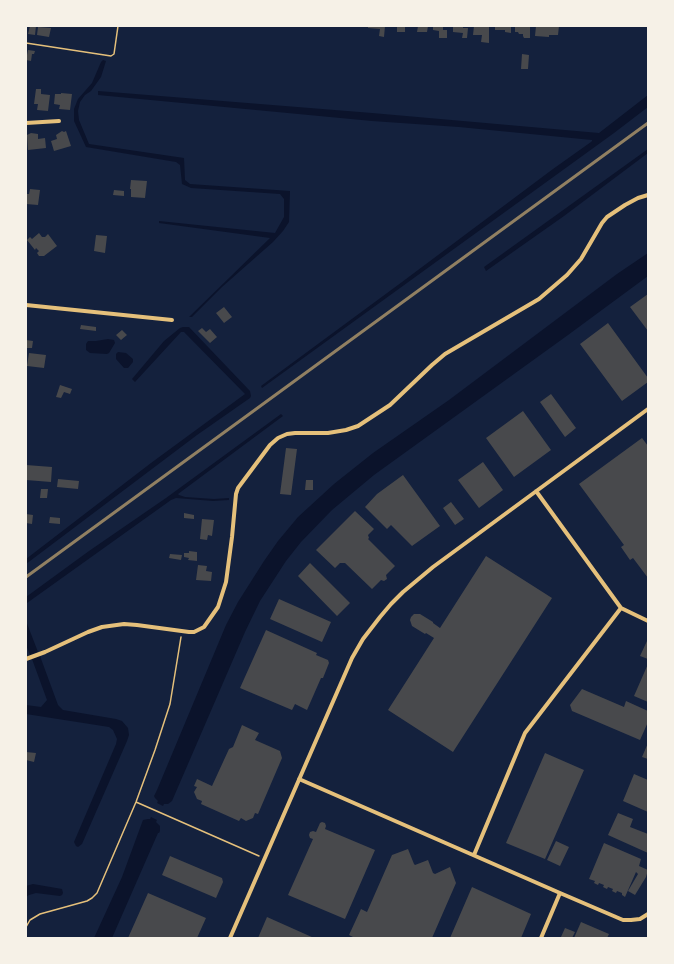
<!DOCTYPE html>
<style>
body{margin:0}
#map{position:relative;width:674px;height:964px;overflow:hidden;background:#14213d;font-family:"Source Sans 3",sans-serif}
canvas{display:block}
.frame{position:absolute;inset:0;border:27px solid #f6f1e7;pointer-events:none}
</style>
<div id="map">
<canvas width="674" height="964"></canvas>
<div class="frame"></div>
</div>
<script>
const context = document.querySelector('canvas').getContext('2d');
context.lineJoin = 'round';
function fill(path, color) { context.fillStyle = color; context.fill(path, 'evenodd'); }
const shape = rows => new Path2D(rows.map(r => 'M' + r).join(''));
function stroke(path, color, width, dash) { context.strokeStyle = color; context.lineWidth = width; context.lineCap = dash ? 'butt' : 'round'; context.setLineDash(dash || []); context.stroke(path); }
const water = shape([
 [103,60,106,61,101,77,91,91,85,95,80,102,78,111,79,120,89,144,184,158,185,180,190,184,290,191,289,222,283,231,273,242,222,287,192,317,189,317,270,238,159,223,159,221,275,233,284,217,284,199,280,194,191,188,182,184,180,165,176,162,86,147,74,121,74,109,78,99,92,83,101,62],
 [98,91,372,113,599,133,648,95,648,107,614,133,262,388,261,386,402,282,553,169,591,142,592,141,592,140,459,127,372,121,98,95],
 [648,149,648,153,564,216,486,271,484,267],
 [648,253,648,276,568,335,374,475,332,510,301,542,286,561,260,601,245,632,172,801,168,804,164,804,163,806,157,803,158,801,155,798,154,796,157,790,226,625,238,602,264,561,278,541,298,517,334,484,373,453,449,400,617,274],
 [183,327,189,327,250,391,251,396,250,398,197,435,26,564,26,559,151,463,245,394,184,332,181,332,135,382,132,379,164,341,180,328],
 [108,339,114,340,115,343,109,353,107,354,90,353,86,350,86,344,88,341,96,341],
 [118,352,126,353,133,359,133,362,128,368,124,368,116,359,116,354],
 [281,414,283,416,178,494,179,495,185,497,214,499,229,498,229,500,213,501,176,498,171,500,27,603,26,605,26,597,89,551,166,498],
 [26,621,38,652,30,655,26,645],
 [40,656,58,705,63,710,116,719,122,721,128,728,129,735,127,741,82,844,78,847,76,846,74,842,116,744,117,739,113,730,109,727,26,714,26,705,41,707,47,700,32,659],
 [151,817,157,820,156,822,160,826,160,831,159,833,158,833,112,938,94,938,122,877,143,820,148,819,150,819],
 [33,884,62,889,63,893,62,895,60,896,36,893,29,895,26,897,26,886]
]);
const building = shape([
 [30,26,36,26,35,35,28,34],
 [368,26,385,26,384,37,379,36,380,29,368,28],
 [397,26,405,26,405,32,397,32],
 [418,26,428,26,427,32,417,32],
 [433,26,443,26,443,30,447,30,447,38,439,38,439,31,433,30],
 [453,26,463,26,463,28,468,28,467,38,462,38,463,33,453,32],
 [474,26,489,26,489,43,481,42,482,35,473,35],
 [495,26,511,26,511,33,505,32,505,30,495,30],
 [515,26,530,26,530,38,524,38,523,36,523,34,519,34,518,32,515,32],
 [536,26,559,26,558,35,549,35,549,37,535,36],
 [38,27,51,28,49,37,37,35],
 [28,50,35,51,34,54,32,54,31,61,26,60],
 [522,54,529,55,528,69,521,69],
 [36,89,41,89,41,94,50,95,48,111,37,110,38,104,34,104],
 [61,93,72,94,70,110,59,109,60,105,54,104,55,94,61,94],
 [62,131,64,132,66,131,71,146,54,151,51,141,57,139,56,135],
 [31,133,38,134,38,139,45,138,46,148,28,150,27,135],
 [131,180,147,181,145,198,131,197,131,189,130,189],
 [30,189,40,190,38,205,26,204,26,194,29,194],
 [114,190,124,191,124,196,113,195],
 [39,233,42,237,45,237,48,234,57,246,44,256,39,256,37,253,39,251,36,248,35,250,27,240,30,237,32,239],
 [96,235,107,236,105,253,94,251],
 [648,294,648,331,630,307],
 [224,307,232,317,224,323,216,313],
 [608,323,648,378,648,382,622,401,580,344],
 [81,325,96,327,96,331,80,329],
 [202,328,206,332,210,329,217,337,210,343,198,331],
 [122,330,127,335,121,340,116,335],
 [26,340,33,341,32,348,26,348],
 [29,353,46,355,44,368,27,366],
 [60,385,72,389,70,394,64,392,61,398,56,397],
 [551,394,576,428,565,437,540,402],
 [523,411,551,450,514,477,486,438],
 [642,438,648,446,648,578,633,558,630,560,621,547,624,545,579,484],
 [286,448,297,449,291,495,280,494],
 [483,462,503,490,479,508,458,480],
 [26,465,52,467,51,482,26,480],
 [403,475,440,526,412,546,391,525,387,529,365,507,377,494],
 [58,479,79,481,78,489,57,487],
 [306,480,313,480,313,490,305,490],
 [41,489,48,489,47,498,40,498],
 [451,502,464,519,455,525,443,508],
 [355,511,374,529,368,535,369,538,368,539,395,566,386,575,387,579,384,581,381,580,372,589,345,563,340,563,335,568,316,550],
 [184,513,194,515,194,519,184,518],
 [26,514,33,515,32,524,26,523],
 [50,517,60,518,60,524,49,523],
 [202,519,214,520,212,536,208,535,207,540,200,539],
 [189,551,197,552,197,561,188,560,189,558,184,557,184,553,189,553],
 [170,554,182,555,181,560,169,558],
 [486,556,552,598,453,752,388,710,434,638,426,633,425,634,412,626,410,620,411,617,414,614,420,614,433,622,433,623,440,628],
 [310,563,350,603,337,616,298,576],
 [198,565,207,566,206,571,212,572,211,581,196,580],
 [279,599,331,622,322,642,270,619],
 [266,630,317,653,316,655,328,660,329,663,323,678,321,678,307,710,295,704,292,710,240,688],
 [647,641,648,642,648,659,640,656],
 [648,664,648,702,634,696],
 [582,689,624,707,626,701,648,711,648,722,640,740,572,711,570,705],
 [242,725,259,733,255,740,280,751,282,758,258,814,255,813,253,818,246,821,241,818,239,821,201,804,202,801,197,799,194,792,197,787,194,786,197,779,212,786,229,749,233,747],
 [648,743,648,759,642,757],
 [26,752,36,753,34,762,26,760],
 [545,753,584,770,545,859,506,843],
 [634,774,648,780,648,812,623,801],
 [618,813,633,819,630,827,648,834,648,853,608,835],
 [322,822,325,823,326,826,325,829,375,850,345,919,288,895,313,839,310,838,309,835,310,832,313,831,316,832,320,823],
 [556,841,569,847,560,866,547,860],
 [604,843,641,859,639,866,648,870,646,877,635,895,628,891,638,874,636,872,625,897,622,895,622,893,617,891,616,893,612,891,613,889,608,887,607,889,603,887,604,885,599,883,598,885,594,883,595,881,589,879],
 [408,849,414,864,415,865,428,860,433,873,435,874,450,867,456,883,432,938,355,938,349,935,361,909,367,912,392,855],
 [170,856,222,878,223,882,216,898,162,875],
 [472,887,531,914,521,938,450,938],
 [148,893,206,918,197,938,128,938],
 [267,917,314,938,258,938],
 [581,922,609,934,607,938,574,938],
 [565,928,575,932,572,938,561,937]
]);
const path = shape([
 [26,43,111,56,114,54,118,26],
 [136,802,259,856],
 [26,927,30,920,40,914,87,901,92,898,97,893,136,802,155,750,170,704,181,637]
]);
const minor = shape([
 [26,123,59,121],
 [26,305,172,320],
 [536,491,621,608,648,621],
 [26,659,45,652,88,632,102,627,124,624,137,625,189,632,194,632,204,627,218,607,226,582,232,537,236,494,238,488,270,445,278,438,287,434,295,433,328,433,346,430,358,426,390,405,432,365,445,354,539,299,567,275,581,259,602,223,607,217,625,205,638,198,648,195],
 [299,779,560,893,623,920,631,920,640,919,648,914],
 [474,855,525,733,621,608],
 [230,938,352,658,363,639,380,617,391,604,403,592,433,567,648,409],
 [541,938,560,893]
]);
const rail = shape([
 [26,577,648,123]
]);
fill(water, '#0b132b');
fill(building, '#48494c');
stroke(path, '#e5c07b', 1.5);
stroke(minor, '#e5c07b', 4);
stroke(rail, '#918062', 3);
</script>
